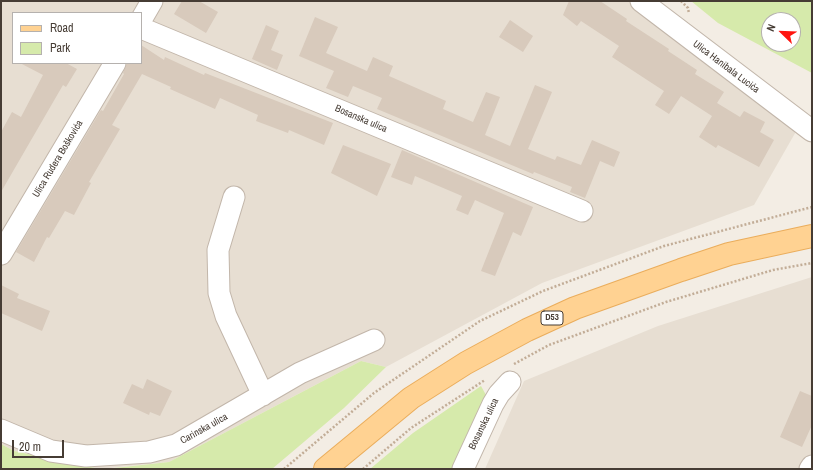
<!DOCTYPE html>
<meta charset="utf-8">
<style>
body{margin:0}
#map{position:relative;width:813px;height:470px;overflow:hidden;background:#f3ede4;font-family:"Archivo Narrow",sans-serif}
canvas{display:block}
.frame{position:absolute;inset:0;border:2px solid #463c34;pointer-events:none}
.legend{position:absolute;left:12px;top:12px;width:130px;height:52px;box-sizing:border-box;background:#fff;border:1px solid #b5b1ae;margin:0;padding:5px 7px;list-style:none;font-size:12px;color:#463c34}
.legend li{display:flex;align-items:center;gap:8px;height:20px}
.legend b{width:20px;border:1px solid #b5b1ae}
.north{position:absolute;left:761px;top:12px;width:40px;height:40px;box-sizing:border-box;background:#fff;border:1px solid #b5b1ae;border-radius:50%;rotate:293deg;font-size:11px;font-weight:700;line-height:16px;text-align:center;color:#463c34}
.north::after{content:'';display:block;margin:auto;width:14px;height:18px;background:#ff1510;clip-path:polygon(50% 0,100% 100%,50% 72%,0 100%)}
.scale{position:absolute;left:12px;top:440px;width:52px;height:18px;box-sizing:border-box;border:2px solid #463c34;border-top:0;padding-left:5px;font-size:12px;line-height:14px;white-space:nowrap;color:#463c34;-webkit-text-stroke:3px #fff;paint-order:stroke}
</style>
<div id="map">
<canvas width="813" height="470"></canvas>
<div class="frame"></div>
<ul class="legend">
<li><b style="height:5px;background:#ffd292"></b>Road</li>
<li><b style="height:11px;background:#d6eaab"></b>Park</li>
</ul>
<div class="north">N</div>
<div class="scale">20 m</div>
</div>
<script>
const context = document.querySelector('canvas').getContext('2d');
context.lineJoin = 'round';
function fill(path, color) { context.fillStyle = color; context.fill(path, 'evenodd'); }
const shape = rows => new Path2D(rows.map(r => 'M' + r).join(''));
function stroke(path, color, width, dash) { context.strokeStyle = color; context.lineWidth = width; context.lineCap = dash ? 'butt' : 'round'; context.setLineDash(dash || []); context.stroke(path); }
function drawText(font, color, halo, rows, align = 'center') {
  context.font = font + ' "Archivo Narrow",sans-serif'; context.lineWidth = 4; context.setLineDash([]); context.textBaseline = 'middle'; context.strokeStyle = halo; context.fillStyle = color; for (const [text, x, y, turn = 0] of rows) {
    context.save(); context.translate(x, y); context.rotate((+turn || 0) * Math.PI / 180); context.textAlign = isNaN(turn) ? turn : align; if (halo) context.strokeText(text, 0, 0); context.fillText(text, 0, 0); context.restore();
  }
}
const residential = shape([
 [1,1,658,1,806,114,754,205,542,283,386,367,361,361,169,462,100,469,14,451,1,444],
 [13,13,141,13,141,63,13,63],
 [812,277,812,469,485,469,524,381,658,326]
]);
const green = shape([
 [691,1,812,1,812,73,718,23],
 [769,20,793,20,793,44,769,44],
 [361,361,386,367,344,408,272,469,105,469,169,462],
 [481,386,486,395,454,469,370,469,413,433],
 [1,444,14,451,100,469,1,469]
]);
const building = shape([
 [182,1,199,1,218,12,206,33,174,14],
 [569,1,600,1,627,19,626,21,669,49,668,51,697,70,695,74,724,92,717,103,740,117,744,111,765,122,760,132,774,140,759,167,718,145,716,148,699,137,712,116,681,96,669,114,655,105,664,91,612,57,619,46,581,21,577,26,563,15],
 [315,17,338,27,326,53,367,71,373,57,393,66,389,76,446,101,443,109,473,122,486,92,500,97,485,135,510,146,535,85,552,92,528,149,555,160,557,156,581,165,592,140,620,152,614,167,600,161,585,198,570,192,572,187,534,172,533,174,377,109,382,98,353,86,348,97,326,88,334,71,299,56],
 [510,20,533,36,523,52,499,37],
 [266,25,279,31,271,50,283,55,277,70,252,59],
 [141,45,164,60,165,57,204,75,205,73,333,123,324,145,289,130,288,133,256,121,258,115,220,98,215,109,170,89,171,87,142,74,112,125,120,129,89,182,91,183,74,215,65,211,49,238,47,237,34,262,16,252,101,110,103,111,124,74,123,73,127,63,141,63],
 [20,63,66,63,77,69,66,87,63,85,1,192,1,132,12,112,21,117,43,75],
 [343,145,391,164,377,196,331,173],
 [402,150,533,207,521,236,513,232,495,276,481,271,504,213,475,200,468,215,456,210,462,196,415,176,412,185,391,177],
 [1,285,19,294,17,298,50,311,42,331,1,313],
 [147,379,172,391,160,416,150,412,149,415,123,403,132,384,143,389],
 [800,391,812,396,812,425,802,447,780,437]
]);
const path = shape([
 [681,1,688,8,689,14],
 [514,364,549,345,666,302,773,270,812,263],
 [284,469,374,393,480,321,543,291,664,246,812,207],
 [363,469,411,428,485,380]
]);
const minor = shape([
 [641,1,812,131],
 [141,20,152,1],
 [141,28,582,211],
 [234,197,218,250,219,293,226,316,263,395],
 [1,254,115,63],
 [1,430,51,451,86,456,149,452,176,445,300,373,374,340],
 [463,469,493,404,499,394,510,382],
 [810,469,812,466]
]);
const major = shape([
 [325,469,411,398,466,363,527,330,575,308,681,270,729,254,812,236]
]);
const shields = [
 [552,318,22]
];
const shieldNames = [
 ["D53",552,318]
];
const streetNames = [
 ["Ulica Hanibala Lucića",726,67,37],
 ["Bosanska ulica",361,119,23],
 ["Ulica Ruđera Boškovića",58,159,-59],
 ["Bosanska ulica",484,424,-64],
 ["Carinska ulica",204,429,-29]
];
fill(residential, '#e7ded2');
fill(green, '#d6eaab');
fill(building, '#d8cabc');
stroke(minor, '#c2b6aa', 23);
stroke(major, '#eaad5c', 24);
stroke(path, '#c2ad97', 2.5, [2, 2]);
stroke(minor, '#fff', 21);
stroke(major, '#ffd292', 22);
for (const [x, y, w] of shields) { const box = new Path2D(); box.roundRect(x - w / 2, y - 7, w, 14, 3); context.fillStyle = '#fff'; context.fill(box); stroke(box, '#463c34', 1); }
drawText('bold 9px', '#463c34', null, shieldNames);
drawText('10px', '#463c34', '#fff', streetNames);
</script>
